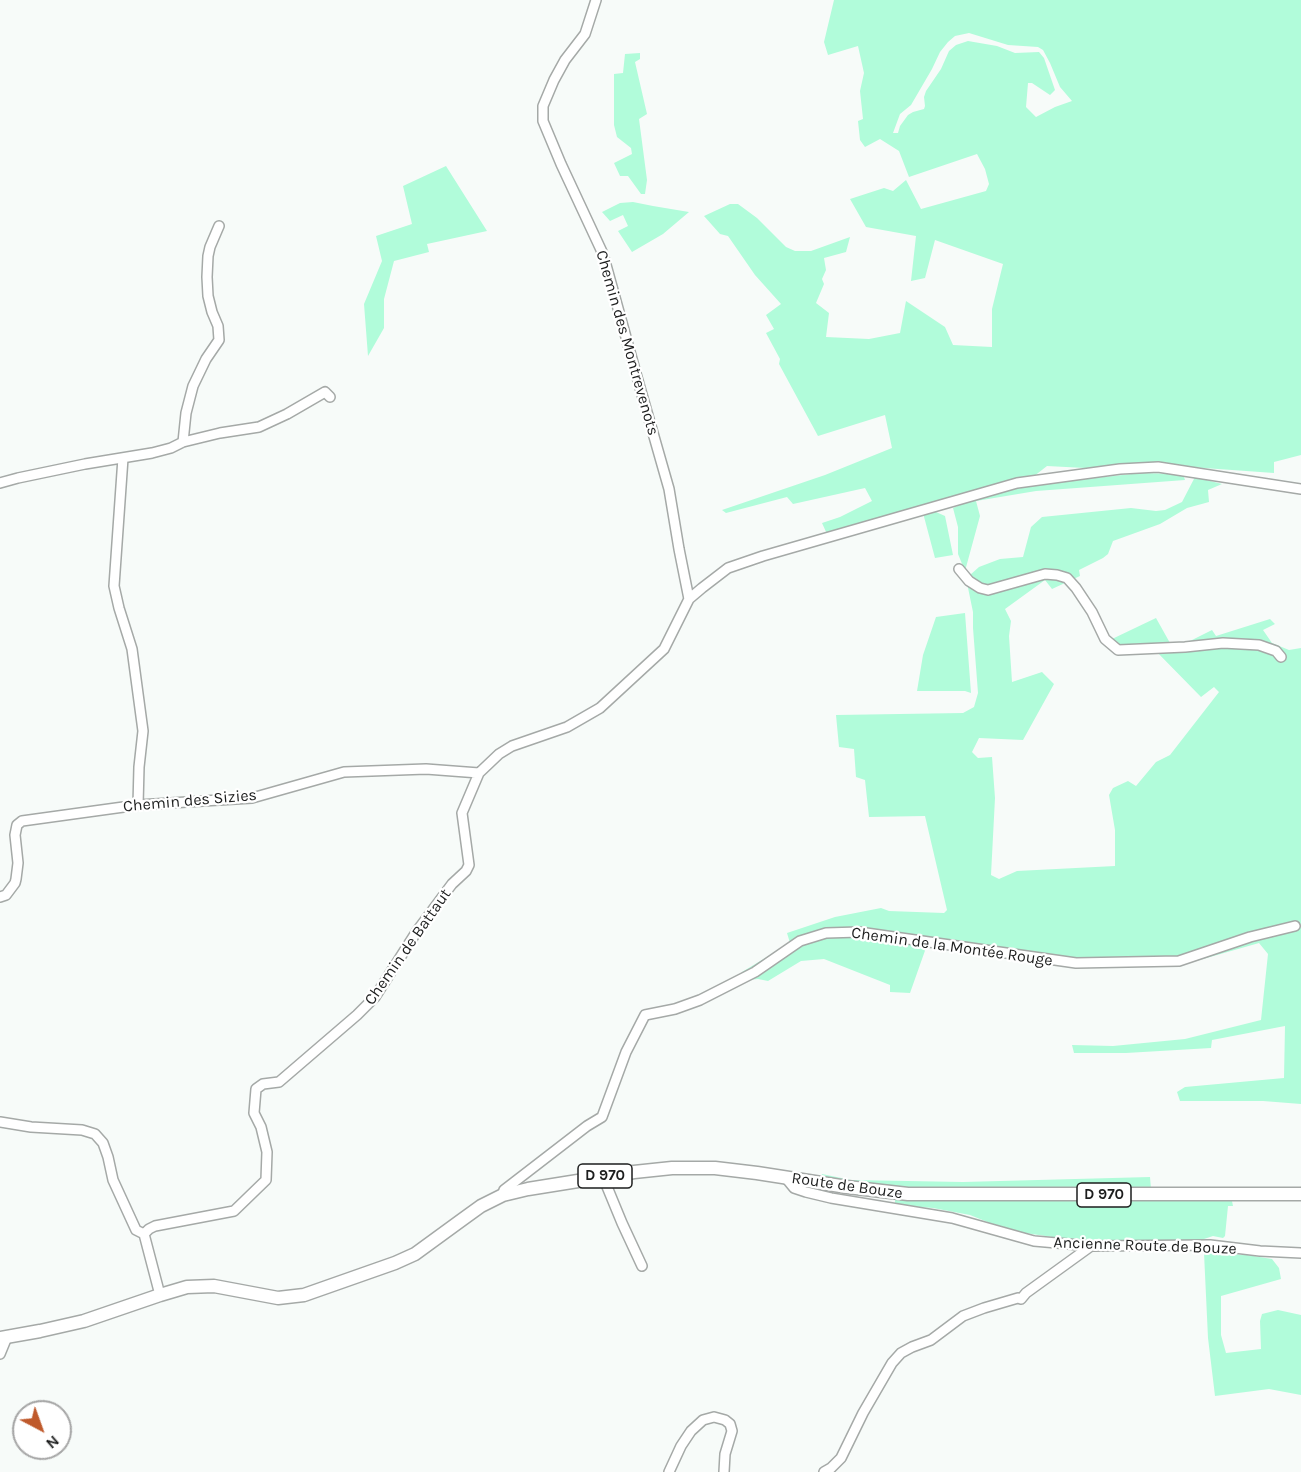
<!DOCTYPE html>
<meta charset="utf-8">
<style>
body{margin:0}
#map{position:relative;width:1301px;height:1472px;overflow:hidden;background:#f7fbf9;font-family:Karla,sans-serif}
canvas{display:block}
.north{position:absolute;left:12px;top:1400px;width:60px;height:60px;box-sizing:border-box;background:#fff;border:2px solid #a5a5a5;border-radius:50%;rotate:139deg;font-size:16px;font-weight:700;line-height:24px;text-align:center;color:#1d1e1e}
.north::after{content:'';display:block;margin:auto;width:21px;height:27px;background:#bf592b;clip-path:polygon(50% 0,100% 100%,50% 72%,0 100%)}
</style>
<div id="map">
<canvas width="1301" height="1472"></canvas>
<div class="north">N</div>
</div>
<script>
const context = document.querySelector('canvas').getContext('2d');
context.lineJoin = 'round';
function fill(path, color) { context.fillStyle = color; context.fill(path, 'evenodd'); }
const shape = rows => new Path2D(rows.map(r => 'M' + r).join(''));
function stroke(path, color, width, dash) { context.strokeStyle = color; context.lineWidth = width; context.lineCap = dash ? 'butt' : 'round'; context.setLineDash(dash || []); context.stroke(path); }
function drawText(font, color, halo, rows, align = 'center') {
  context.font = font + ' Karla,sans-serif'; context.lineWidth = 4.5; context.setLineDash([]); context.textBaseline = 'middle'; context.strokeStyle = halo; context.fillStyle = color; for (const [text, x, y, turn = 0] of rows) {
    context.save(); context.translate(x, y); context.rotate((+turn || 0) * Math.PI / 180); context.textAlign = isNaN(turn) ? turn : align; if (halo) context.strokeText(text, 0, 0); context.fillText(text, 0, 0); context.restore();
  }
}
const green = shape([
 [834,0,1301,0,1301,455,1274,462,1274,473,1148,464,1085,468,1047,466,1033,477,827,534,822,523,840,517,872,501,865,488,793,504,787,497,726,513,722,510,825,475,892,448,885,415,818,436,779,364,780,359,766,333,774,329,766,315,781,304,755,275,728,236,720,234,704,216,730,204,738,204,757,218,786,247,795,251,811,251,850,237,846,252,824,258,826,270,822,279,824,284,816,303,829,313,826,337,869,339,900,333,906,301,945,327,953,345,992,347,992,309,1003,264,935,240,925,278,911,281,916,236,866,227,850,199,884,188,893,191,906,180,921,209,986,191,989,184,985,169,977,154,909,177,899,151,880,139,865,147,860,140,858,121,863,119,860,91,864,73,858,46,828,55,824,42],
 [969,33,1008,45,1038,47,1043,50,1050,63,1060,87,1072,101,1055,107,1036,117,1026,107,1028,83,1032,83,1050,95,1055,90,1044,58,1039,52,1015,53,997,46,968,41,956,45,949,51,941,69,926,91,924,97,925,106,924,109,913,112,908,115,900,126,898,133,893,133,900,114,911,105,932,69,940,52,948,42,955,36],
 [640,53,640,59,635,62,647,114,639,119,647,180,645,194,641,194,628,176,620,176,614,163,632,154,631,148,617,137,614,125,614,74,623,73,625,54],
 [446,166,487,231,427,244,429,252,394,261,384,299,384,328,368,356,364,304,382,261,376,236,412,224,403,186],
 [633,202,653,206,689,212,663,234,632,252,618,231,628,226,623,215,610,221,602,212,620,203],
 [1140,473,1183,474,1185,480,1036,491,976,501,980,516,965,571,958,554,958,527,953,508,980,496,1042,484],
 [1195,477,1222,484,1208,490,1209,502,1187,508,1160,524,1113,541,1108,554,1103,558,1079,570,1080,576,1052,589,1045,580,1005,609,1011,621,1009,636,1012,682,1042,672,1054,684,1023,740,979,738,972,752,978,758,992,757,995,798,991,875,999,879,1017,871,1115,866,1115,830,1109,795,1113,788,1128,781,1136,786,1156,762,1170,755,1219,692,1214,687,1201,697,1152,647,1121,649,1112,639,1156,618,1170,643,1186,643,1212,630,1216,636,1270,619,1275,624,1263,630,1272,643,1289,650,1301,648,1301,1104,1263,1101,1180,1101,1177,1092,1185,1087,1284,1078,1285,1026,1212,1040,1211,1048,1126,1053,1074,1053,1072,1045,1113,1046,1185,1039,1261,1020,1268,954,1259,943,1182,965,1075,967,927,945,910,993,890,992,890,985,824,959,801,961,768,981,758,979,748,980,742,972,790,943,787,933,835,917,881,908,889,911,944,913,947,910,925,816,869,817,865,780,856,777,854,749,839,747,836,715,963,713,974,707,978,693,973,628,973,612,967,583,970,575,979,567,1000,559,1023,557,1031,527,1042,517,1131,508,1156,511,1165,510,1182,502],
 [936,512,945,516,953,555,935,558,923,513],
 [965,613,971,693,965,691,917,691,923,655,936,617],
 [822,1174,851,1180,963,1182,1150,1177,1151,1189,913,1190,821,1179],
 [895,1198,954,1200,1232,1201,1233,1206,1228,1206,1225,1236,1223,1238,1213,1236,1201,1240,1109,1243,1080,1241,1025,1233,990,1223,970,1215,933,1208,895,1205],
 [1204,1253,1247,1255,1272,1259,1279,1268,1281,1279,1221,1296,1221,1335,1226,1353,1261,1349,1260,1321,1262,1314,1278,1310,1301,1315,1301,1395,1269,1389,1215,1396,1208,1338]
]);
const minor = shape([
 [596,0,585,34,565,60,554,80,543,106,543,121,561,164,603,254,637,377,669,489,679,549,689,599],
 [183,442,186,413,193,386,206,359,219,340,218,326,212,312,208,296,207,277,208,256,210,247,219,226],
 [123,458,114,586,119,608,132,649,143,731,139,767,138,805],
 [0,483,18,478,85,464,152,453,171,448,183,442,220,433,259,427,287,414,325,392,330,397],
 [959,569,969,581,980,588,988,590,1045,574,1057,575,1067,578,1076,588,1092,612,1105,639,1118,650,1185,647,1223,643,1259,645,1276,651,1281,657],
 [0,897,6,895,15,883,16,879,18,863,15,835,17,825,22,821,138,805,252,798,344,772,426,769,479,773],
 [0,1122,31,1127,82,1130,95,1134,103,1143,108,1157,113,1180,136,1230,144,1234,160,1295],
 [603,1177,622,1223,642,1266],
 [785,1177,794,1188,806,1192,831,1198,952,1218,1034,1241,1091,1246,1210,1245,1260,1251,1301,1253],
 [503,1195,504,1190,587,1126,602,1117,626,1052,645,1015,675,1009,700,1000,755,972,800,941,826,933,859,932,1076,963,1179,961,1250,937,1295,926],
 [144,1234,149,1229,155,1226,234,1211,266,1180,267,1152,261,1127,254,1113,256,1089,263,1084,279,1082,357,1015,375,997,417,931,452,884,466,871,469,865,462,813,479,773,499,754,512,746,567,727,600,708,664,649,689,599,702,588,728,568,763,556,1017,483,1120,469,1158,467,1301,489],
 [0,1354,7,1337],
 [669,1472,681,1446,691,1431,703,1420,714,1417,725,1420,730,1424,732,1431,725,1454,724,1472],
 [824,1472,831,1468,841,1458,863,1413,892,1363,901,1353,912,1347,931,1340,963,1316,984,1308,1018,1298,1021,1299,1026,1293,1091,1246]
]);
const major = shape([
 [0,1338,40,1331,84,1321,160,1295,187,1287,214,1286,278,1298,304,1295,395,1263,415,1254,463,1219,481,1206,503,1195,528,1189,634,1172,672,1168,715,1168,757,1173,847,1187,908,1194,1301,1194]
]);
const shields = [
 [605,1176,54],
 [1104,1195,54]
];
const shieldNames = [
 ["D 970",605,1176],
 ["D 970",1104,1195]
];
const streetNames = [
 ["Chemin des Montrevenots",627,343,74],
 ["Chemin des Sizies",190,801,-5],
 ["Chemin de Battaut",408,947,-55],
 ["Chemin de la Montée Rouge",952,947,8],
 ["Route de Bouze",847,1186,8],
 ["Ancienne Route de Bouze",1145,1246,2]
];
fill(green, '#b1fcda');
stroke(minor, '#a5a9a7', 12);
stroke(major, '#a5a9a7', 15);
stroke(minor, '#fff', 9);
stroke(major, '#fff', 12);
for (const [x, y, w] of shields) { const box = new Path2D(); box.roundRect(x - w / 2, y - 12, w, 24, 4.5); context.fillStyle = '#fff'; context.fill(box); stroke(box, '#1d1e1e', 1.5); }
drawText('bold 15px', '#1d1e1e', null, shieldNames);
drawText('16px', '#1d1e1e', '#fff', streetNames);
</script>
